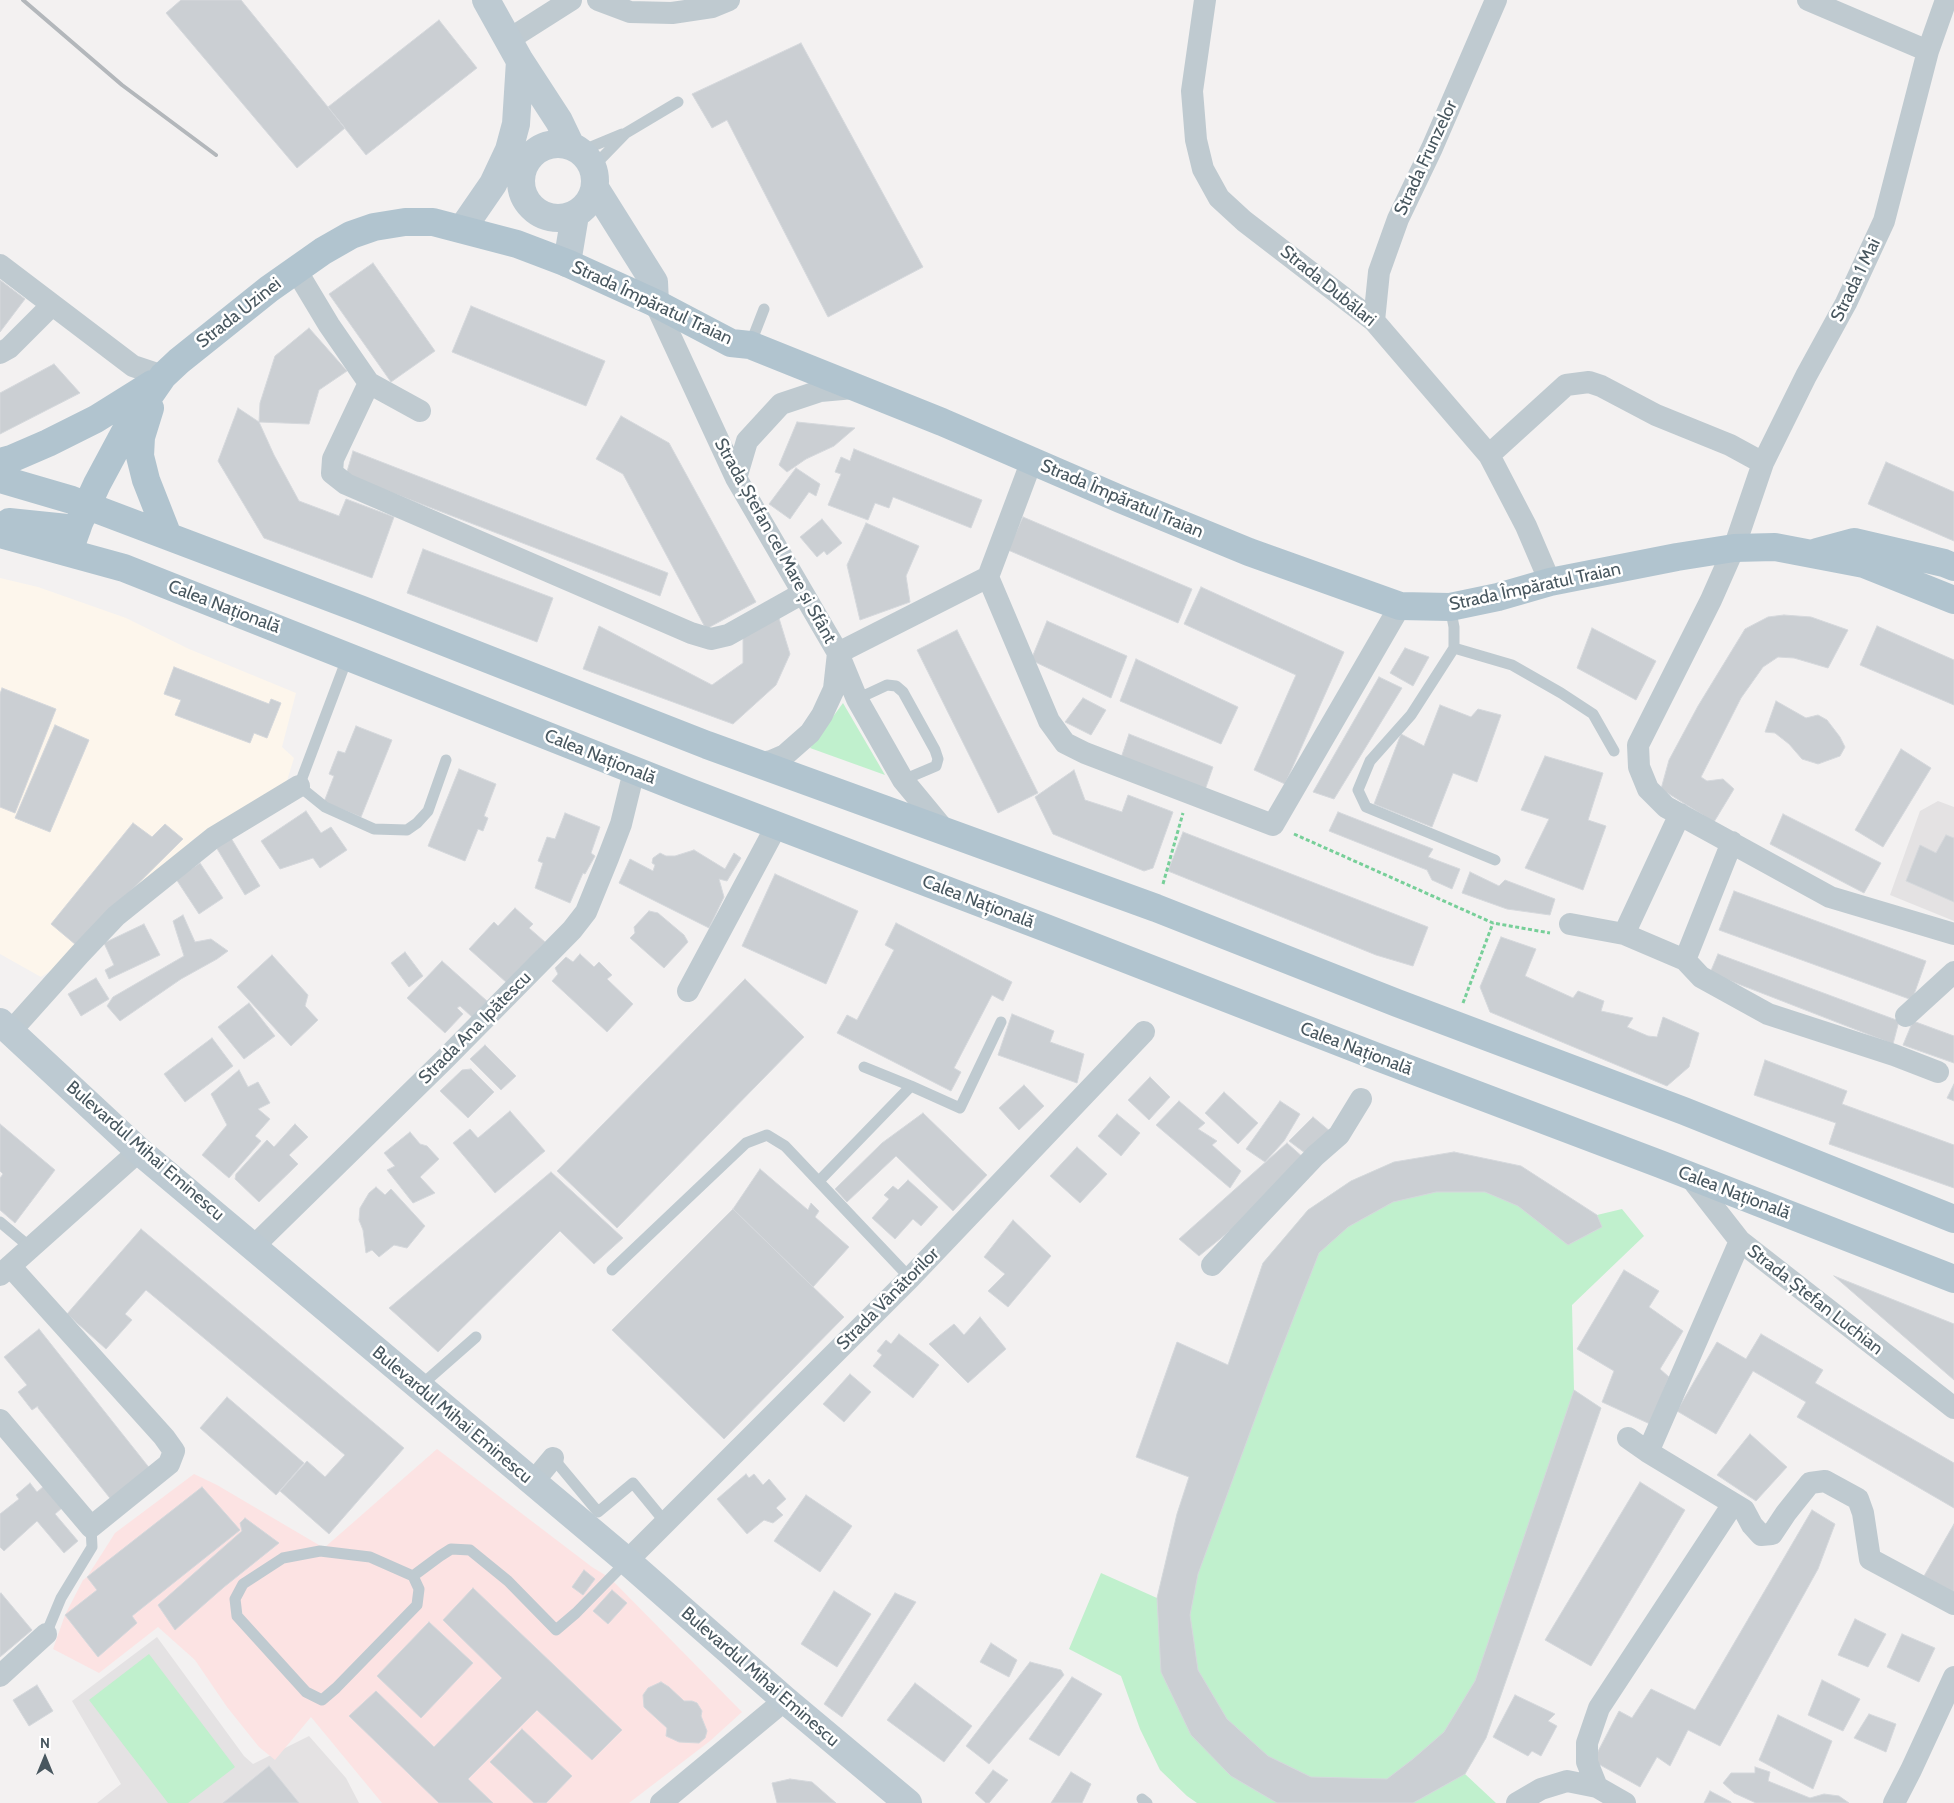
<!DOCTYPE html>
<meta charset="utf-8">
<style>
body{margin:0}
#map{position:relative;width:1954px;height:1803px;overflow:hidden;background:#f3f1f1;font-family:Cabin,sans-serif}
canvas{display:block}
.north{position:absolute;left:20px;top:1733px;width:50px;height:50px;-webkit-text-stroke:4px #fff;paint-order:stroke;rotate:0deg;font-size:14px;font-weight:700;line-height:20px;text-align:center;color:#48575f}
.north::after{content:'';display:block;margin:auto;width:18px;height:22px;background:#48575f;clip-path:polygon(50% 0,100% 100%,50% 72%,0 100%)}
</style>
<div id="map">
<canvas width="1954" height="1803"></canvas>
<div class="north">N</div>
</div>
<script>
const context = document.querySelector('canvas').getContext('2d');
context.lineJoin = 'round';
function fill(path, color) { context.fillStyle = color; context.fill(path, 'evenodd'); }
const shape = rows => new Path2D(rows.map(r => 'M' + r).join(''));
function stroke(path, color, width, dash) { context.strokeStyle = color; context.lineWidth = width; context.lineCap = dash ? 'butt' : 'round'; context.setLineDash(dash || []); context.stroke(path); }
function drawText(font, color, halo, rows, align = 'center') {
  context.font = font + ' Cabin,sans-serif'; context.lineWidth = 5; context.setLineDash([]); context.textBaseline = 'middle'; context.strokeStyle = halo; context.fillStyle = color; for (const [text, x, y, turn = 0] of rows) {
    context.save(); context.translate(x, y); context.rotate((+turn || 0) * Math.PI / 180); context.textAlign = isNaN(turn) ? turn : align; if (halo) context.strokeText(text, 0, 0); context.fillText(text, 0, 0); context.restore();
  }
}
const commercial = shape([
 [0,578,38,587,126,618,189,649,296,693,282,747,294,758,286,784,195,838,61,964,41,977,0,954]
]);
const education = shape([
 [1938,801,1954,807,1954,921,1890,895,1920,811],
 [157,1637,244,1756,253,1764,309,1736,346,1778,359,1803,97,1803,121,1784,72,1701]
]);
const medical = shape([
 [437,1449,592,1567,610,1578,742,1712,710,1741,629,1803,382,1803,311,1717,275,1760,259,1747,227,1707,195,1660,158,1627,99,1673,53,1649,65,1615,83,1580,87,1577,115,1533,194,1474,217,1485,324,1548]
]);
const green = shape([
 [843,703,885,775,810,748],
 [1394,1162,1597,1215,1622,1209,1644,1236,1572,1305,1574,1390,1601,1408,1486,1738,1465,1774,1496,1803,1197,1803,1187,1796,1160,1770,1140,1729,1121,1676,1069,1649,1101,1573,1157,1598,1177,1514,1263,1263,1308,1210,1351,1181],
 [149,1654,235,1767,188,1803,168,1803,89,1700]
]);
const building = shape([
 [181,0,241,0,345,128,297,168,166,13,181,0],
 [439,20,477,68,366,155,328,107,439,20],
 [801,43,923,267,828,317,727,120,712,128,692,94,801,43],
 [373,263,435,351,391,382,329,294,373,263],
 [0,280,25,299,0,332,0,280],
 [471,306,605,361,586,406,452,352,471,306],
 [309,328,347,371,319,390,309,424,259,422,260,403,275,356,309,328],
 [54,364,80,393,0,434,0,393,54,364],
 [238,408,259,422,274,455,299,501,339,516,346,499,394,517,372,578,264,538,218,461,238,408],
 [621,416,669,443,756,602,706,629,623,474,596,459,621,416],
 [797,422,855,428,834,446,806,459,787,472,779,465,797,422],
 [854,449,982,500,971,528,893,497,889,508,875,503,868,520,828,505,841,474,835,472,841,457,850,461,854,449],
 [353,451,668,573,660,596,346,475,353,451],
 [1886,462,1954,492,1954,541,1868,504,1886,462],
 [796,468,820,484,816,496,809,492,790,519,769,504,796,468],
 [1023,517,1192,589,1178,623,1008,550,1023,517],
 [822,519,842,543,827,555,824,551,817,557,800,537,822,519],
 [866,523,919,546,906,576,910,602,860,620,847,565,866,523],
 [423,549,553,598,537,642,407,593,423,549],
 [1201,587,1344,652,1285,784,1254,770,1296,675,1184,624,1201,587],
 [778,615,790,654,776,685,733,724,583,669,599,626,712,685,743,663,743,630,778,615],
 [1784,615,1811,617,1848,630,1828,668,1794,658,1778,657,1763,667,1741,698,1701,777,1707,781,1723,779,1734,789,1714,822,1661,789,1669,760,1698,706,1745,629,1768,617,1784,615],
 [1047,621,1127,656,1111,698,1031,660,1047,621],
 [1877,626,1954,660,1954,705,1860,665,1877,626],
 [1592,628,1656,661,1636,700,1577,668,1592,628],
 [957,630,1038,793,998,813,917,650,957,630],
 [1405,648,1429,657,1413,686,1390,673,1405,648],
 [1136,659,1238,707,1221,744,1120,701,1136,659],
 [174,667,269,704,271,699,281,703,267,738,254,733,250,743,175,715,181,700,164,694,174,667],
 [1379,677,1402,688,1334,799,1313,792,1379,677],
 [2,688,56,709,15,813,0,807,0,694,2,688],
 [1083,698,1106,710,1091,735,1065,722,1083,698],
 [1776,701,1806,718,1818,715,1827,720,1840,737,1845,747,1840,756,1818,764,1802,759,1789,744,1775,733,1765,732,1776,701],
 [1440,705,1471,717,1478,709,1501,715,1477,782,1453,773,1432,827,1374,804,1401,734,1424,746,1440,705],
 [55,725,89,740,50,832,15,818,55,725],
 [356,726,392,740,361,817,324,802,334,776,329,774,338,751,345,753,356,726],
 [1129,734,1213,767,1205,790,1121,758,1129,734],
 [1901,749,1931,768,1883,847,1855,830,1901,749],
 [1545,756,1603,773,1588,820,1606,826,1583,890,1525,868,1549,819,1521,810,1545,756],
 [459,769,496,784,484,816,488,818,483,831,478,829,465,861,428,846,459,769],
 [1074,770,1085,800,1122,812,1128,795,1173,812,1153,868,1144,871,1053,834,1035,797,1074,770],
 [306,811,321,833,331,827,347,850,320,868,313,858,280,869,261,841,306,811],
 [1338,812,1433,849,1428,857,1460,869,1452,889,1432,880,1427,870,1329,831,1338,812],
 [565,813,600,827,591,853,595,856,585,874,583,873,570,903,535,888,543,863,538,861,547,837,555,839,565,813],
 [1783,814,1881,863,1864,893,1770,844,1783,814],
 [133,823,152,837,165,824,183,839,76,945,51,924,133,823],
 [1183,832,1428,927,1413,966,1376,955,1168,871,1183,832],
 [1946,835,1954,838,1954,902,1906,881,1920,845,1936,853,1946,835],
 [231,838,260,886,245,895,216,847,231,838],
 [694,850,725,869,734,853,741,858,727,881,719,879,724,897,709,928,619,883,630,859,653,871,655,865,652,863,653,858,660,853,666,856,675,856,694,850],
 [200,863,223,898,199,914,176,879,200,863],
 [1470,872,1499,886,1505,880,1555,899,1550,915,1507,909,1462,893,1470,872],
 [775,874,858,911,826,984,742,946,775,874],
 [1734,891,1926,961,1912,1000,1719,930,1734,891],
 [515,908,533,924,529,928,545,942,507,983,469,949,494,922,498,926,515,908],
 [649,911,658,913,684,935,688,942,664,968,630,938,635,933,634,927,649,911],
 [183,915,195,942,211,939,228,951,217,959,181,979,120,1021,107,1006,113,997,184,956,173,921,183,915],
 [896,923,1012,982,1003,1001,992,995,954,1068,961,1072,951,1091,837,1033,847,1015,857,1020,894,950,885,945,896,923],
 [144,924,160,955,109,979,105,970,114,965,104,943,144,924],
 [1501,937,1536,949,1525,976,1573,998,1578,991,1604,1001,1601,1011,1633,1018,1627,1027,1648,1036,1657,1037,1663,1017,1699,1033,1689,1067,1667,1086,1490,1012,1480,987,1501,937],
 [405,952,423,976,409,987,391,963,405,952],
 [580,954,594,967,599,962,612,975,607,979,633,1004,607,1032,552,981,558,974,555,968,566,957,573,962,580,954],
 [1718,954,1899,1021,1893,1044,1710,973,1718,954],
 [272,955,308,995,305,1006,318,1020,291,1046,237,987,272,955],
 [442,961,487,1001,472,1017,460,1006,457,1008,463,1014,445,1033,407,998,442,961],
 [96,978,109,999,81,1016,68,994,96,978],
 [745,979,804,1037,617,1228,557,1171,745,979],
 [249,1003,275,1036,244,1059,218,1027,249,1003],
 [1012,1014,1054,1031,1050,1042,1084,1054,1077,1083,998,1055,1012,1014],
 [1913,1021,1954,1036,1954,1063,1903,1045,1913,1021],
 [212,1038,233,1066,185,1102,164,1074,212,1038],
 [485,1045,516,1076,501,1090,470,1059,485,1045],
 [1765,1060,1847,1091,1842,1104,1954,1145,1954,1188,1829,1144,1836,1123,1754,1095,1765,1060],
 [471,1069,494,1092,468,1118,440,1091,462,1070,471,1069],
 [239,1070,248,1087,258,1082,270,1103,258,1109,270,1119,255,1136,261,1141,229,1178,202,1155,227,1125,211,1094,239,1070],
 [1150,1077,1170,1097,1149,1120,1128,1100,1150,1077],
 [1954,1084,1954,1101,1947,1098,1954,1084],
 [1024,1085,1044,1106,1019,1130,999,1108,1024,1085],
 [1224,1092,1258,1123,1238,1144,1205,1113,1224,1092],
 [1179,1101,1205,1123,1198,1129,1217,1141,1212,1145,1241,1171,1230,1188,1156,1125,1179,1101],
 [1280,1101,1300,1114,1284,1141,1265,1162,1246,1149,1280,1101],
 [510,1111,545,1151,495,1193,453,1143,470,1129,478,1138,510,1111],
 [923,1113,987,1175,953,1211,896,1156,847,1202,835,1189,882,1143,923,1113],
 [1117,1114,1140,1133,1121,1156,1098,1136,1117,1114],
 [1313,1117,1331,1132,1309,1156,1289,1141,1313,1117],
 [0,1124,55,1170,15,1223,0,1210,0,1178,3,1174,0,1171,0,1124],
 [295,1124,308,1137,289,1155,298,1164,259,1202,235,1179,236,1174,267,1140,274,1147,295,1124],
 [410,1132,420,1144,427,1146,439,1159,420,1177,435,1193,413,1203,387,1170,395,1166,384,1153,410,1132],
 [1287,1143,1305,1159,1231,1230,1199,1256,1179,1239,1287,1143],
 [1077,1147,1107,1174,1080,1203,1050,1176,1077,1147],
 [1454,1152,1521,1166,1597,1215,1602,1227,1568,1245,1518,1206,1485,1192,1436,1192,1393,1202,1348,1227,1319,1253,1270,1378,1198,1574,1190,1615,1198,1670,1227,1719,1268,1756,1311,1777,1387,1779,1413,1759,1444,1732,1475,1681,1574,1390,1601,1408,1486,1738,1465,1774,1413,1803,1277,1803,1231,1776,1191,1735,1161,1672,1157,1598,1177,1514,1189,1477,1136,1457,1177,1342,1228,1365,1263,1263,1308,1210,1351,1181,1394,1162,1454,1152],
 [760,1169,808,1210,811,1203,819,1211,815,1217,849,1247,813,1287,733,1209,760,1169],
 [551,1172,623,1238,594,1264,560,1231,438,1352,389,1308,551,1172],
 [908,1180,938,1207,921,1226,913,1219,895,1239,872,1218,889,1199,884,1195,893,1186,898,1190,908,1180],
 [376,1187,385,1195,391,1189,425,1226,407,1248,394,1245,379,1257,372,1250,366,1253,363,1230,359,1220,360,1208,369,1193,376,1187],
 [733,1209,844,1317,724,1439,612,1330,733,1209],
 [1013,1220,1051,1256,1008,1307,988,1291,1005,1274,984,1257,1013,1220],
 [141,1229,404,1448,329,1534,280,1491,307,1461,325,1477,345,1455,146,1290,125,1314,132,1320,106,1349,67,1314,141,1229],
 [1624,1270,1659,1291,1649,1307,1683,1331,1660,1369,1669,1377,1650,1424,1602,1402,1614,1371,1577,1349,1624,1270],
 [1834,1276,1954,1324,1954,1380,1834,1276],
 [980,1317,1006,1349,968,1383,929,1344,954,1324,964,1335,980,1317],
 [39,1329,151,1470,113,1502,38,1408,38,1406,32,1410,18,1392,27,1385,4,1357,39,1329],
 [899,1334,939,1365,913,1398,873,1366,882,1355,877,1351,886,1340,891,1344,899,1334],
 [1761,1334,1823,1370,1815,1383,1954,1463,1954,1508,1797,1417,1806,1402,1753,1371,1716,1434,1677,1411,1717,1342,1746,1359,1761,1334],
 [850,1374,871,1392,844,1422,823,1404,850,1374],
 [227,1397,304,1463,276,1495,200,1428,227,1397],
 [1750,1434,1787,1467,1756,1501,1717,1475,1750,1434],
 [746,1474,749,1478,754,1474,763,1485,769,1479,786,1499,776,1508,783,1515,773,1523,764,1520,747,1534,717,1499,746,1474],
 [1640,1482,1685,1510,1591,1666,1545,1640,1640,1482],
 [30,1483,37,1492,44,1486,62,1508,55,1514,78,1541,64,1553,37,1521,4,1551,0,1547,0,1514,19,1499,16,1495,30,1483],
 [202,1487,240,1530,132,1616,137,1623,98,1657,65,1615,97,1590,87,1577,202,1487],
 [806,1495,852,1526,820,1572,774,1541,806,1495],
 [1812,1510,1835,1524,1818,1569,1720,1746,1688,1730,1670,1766,1657,1757,1640,1787,1593,1761,1619,1711,1632,1718,1651,1689,1695,1710,1812,1510],
 [245,1518,279,1543,224,1587,175,1630,158,1605,242,1531,240,1523,245,1518],
 [1954,1524,1954,1593,1924,1576,1954,1524],
 [584,1570,595,1579,583,1595,572,1587,584,1570],
 [473,1588,622,1730,592,1760,537,1710,468,1779,493,1803,439,1803,349,1716,376,1691,434,1747,502,1678,443,1620,473,1588],
 [612,1590,627,1603,608,1624,593,1611,612,1590],
 [834,1591,871,1614,837,1667,801,1644,834,1591],
 [1,1593,32,1630,0,1657,0,1594,1,1593],
 [895,1593,916,1602,842,1717,824,1704,895,1593],
 [1855,1619,1886,1634,1868,1667,1838,1655,1855,1619],
 [429,1622,473,1663,421,1718,377,1676,429,1622],
 [1902,1634,1935,1648,1919,1682,1887,1667,1902,1634],
 [991,1643,1017,1660,1009,1677,980,1662,991,1643],
 [1030,1662,1061,1670,1064,1675,989,1764,966,1746,1030,1662],
 [1072,1677,1102,1694,1059,1756,1029,1739,1072,1677],
 [1822,1680,1860,1699,1843,1731,1808,1715,1822,1680],
 [661,1682,669,1687,684,1701,692,1701,697,1703,702,1711,701,1716,707,1731,705,1738,699,1743,679,1742,666,1736,667,1728,644,1707,643,1695,648,1688,661,1682],
 [915,1683,972,1726,944,1762,887,1720,915,1683],
 [37,1685,53,1711,29,1726,13,1700,37,1685],
 [1515,1695,1555,1714,1548,1721,1557,1726,1541,1756,1532,1751,1528,1756,1493,1737,1515,1695],
 [1869,1714,1896,1724,1886,1752,1854,1738,1869,1714],
 [1778,1715,1832,1741,1813,1789,1759,1760,1778,1715],
 [522,1729,572,1776,546,1803,534,1803,490,1762,522,1729],
 [269,1766,299,1803,223,1803,269,1766],
 [1755,1767,1770,1772,1768,1781,1810,1798,1824,1794,1839,1796,1849,1803,1756,1803,1734,1793,1723,1783,1731,1773,1755,1773,1755,1767],
 [993,1770,1008,1780,989,1803,986,1803,975,1793,993,1770],
 [1071,1772,1091,1784,1082,1803,1051,1803,1071,1772],
 [790,1779,812,1782,836,1803,777,1803,772,1783,790,1779],
 [1710,1791,1731,1802,1731,1803,1704,1803,1710,1791]
]);
const path = shape([
 [1294,834,1493,923,1550,933],
 [1163,884,1183,813],
 [1463,1003,1493,923]
]);
const lane = shape([
 [581,151,622,134],
 [589,159,593,167,626,133,678,102],
 [750,345,764,309],
 [1450,607,1454,627,1454,648,1411,715,1370,761,1358,790,1366,807,1495,860],
 [1454,648,1512,665,1561,693,1593,714,1614,751],
 [348,656,299,786,325,807,374,829,407,830,417,823,428,811,446,760],
 [857,699,887,685,896,686,903,692,935,750,938,759,936,766,903,780],
 [864,1067,911,1086,960,1108,1001,1022],
 [819,1181,911,1086],
 [0,1222,31,1248],
 [612,1270,746,1143,767,1135,785,1146,910,1278],
 [419,1387,476,1337],
 [553,1458,598,1512,633,1483,665,1522],
 [413,1576,419,1589,417,1605,336,1688,322,1700,306,1692,237,1616,235,1599,243,1584,283,1558,320,1551,370,1557,413,1576,440,1556,451,1549,470,1550,508,1581,556,1630,576,1613,627,1561],
 [46,1634,61,1598,92,1547,91,1527],
 [1142,1799,1147,1803]
]);
const street = shape([
 [598,0,630,12,672,13,712,7,729,0],
 [1205,0,1192,91,1196,140,1203,169,1219,198,1244,221,1374,321,1489,455,1526,526,1550,582],
 [1808,0,1928,51],
 [1946,0,1928,51,1884,221,1846,303,1806,376,1763,463,1734,548,1711,600,1638,745,1639,767,1648,789,1666,807,1830,897,1954,934],
 [508,40,571,0],
 [0,265,133,366,163,376],
 [296,270,329,325,369,383,420,411],
 [655,303,736,478,838,653,857,699,903,780,946,832],
 [1374,321,1379,272,1398,219,1432,148,1496,0],
 [0,353,9,348,51,306],
 [369,383,333,459,332,473,346,484,691,633,711,639,728,635,803,593],
 [1489,455,1566,385,1589,382,1601,386,1656,415,1730,445,1763,463],
 [736,478,747,441,781,404,820,391,854,388],
 [988,577,1049,721,1065,743,1085,753,1273,825,1400,606],
 [758,764,771,761,785,755,810,733,822,715,834,689,838,653,988,577,1032,460],
 [1732,842,1685,960,1701,977,1768,1014,1894,1055,1938,1072],
 [1570,924,1624,934,1685,960],
 [1624,934,1680,814],
 [688,991,777,825],
 [1906,1016,1954,972],
 [11,1031,80,954,116,916,213,838,299,786],
 [1690,1177,1740,1241,1954,1408],
 [254,1246,444,1060,572,930,586,912,608,858,621,824,634,771],
 [1212,1265,1315,1156,1339,1135,1361,1099],
 [0,1275,139,1151],
 [0,1420,91,1527,169,1464,174,1451,164,1437,10,1266],
 [1628,1438,1648,1452,1740,1241],
 [1648,1452,1744,1510,1752,1525,1761,1535,1772,1534,1786,1513,1810,1483,1825,1481,1858,1499,1863,1513,1870,1559,1954,1604],
 [533,1482,553,1458],
 [627,1561,910,1278,1144,1032],
 [0,1676,46,1634],
 [1597,1787,1587,1762,1587,1743,1599,1708,1733,1504],
 [661,1803,785,1700],
 [1517,1803,1541,1789,1567,1781,1597,1787,1625,1803],
 [1894,1803,1911,1770,1954,1677]
]);
const secondary = shape([
 [486,0,520,61,559,121,571,146],
 '521 181a37 37 0 1 1 74 0a37 37 0 1 1-74 0Z',
 [595,188,654,282,655,303],
 [462,229,493,184,509,150,516,124,520,61],
 [567,263,575,215],
 [0,1022,139,1151,627,1561,785,1700,908,1803]
]);
const primary = shape([
 [150,408,141,437,140,456,146,480,168,536],
 [0,462,11,459,48,443,96,419,152,384],
 [0,479,72,500,360,609,707,745,1156,908,1397,1003,1684,1111,1954,1219],
 [9,522,77,529],
 [0,534,124,568,689,792,1046,928,1380,1058,1660,1164,1954,1279],
 [69,551,79,523,97,484,127,428,163,376,179,361,269,289,323,251,351,235,374,227,405,222,433,222,517,244,567,263,655,303,731,343,750,345,942,422,1120,499,1249,552,1400,606,1450,607,1498,597,1550,582,1677,557,1734,548,1775,547,1864,564,1954,600],
 [1817,552,1854,542,1944,563,1954,567]
]);
const rail = shape([
 [23,0,122,85,216,155]
]);
const streetNames = [
 ["Strada Frunzelor",1426,158,-65],
 ["Strada 1 Mai",1856,280,-64],
 ["Strada Dubălari",1328,286,39],
 ["Strada Împăratul Traian",652,303,25],
 ["Strada Uzinei",239,313,-38],
 ["Strada Împăratul Traian",1122,499,23],
 ["Strada Ștefan cel Mare și Sfânt",775,541,61],
 ["Strada Împăratul Traian",1535,587,-12],
 ["Calea Națională",224,607,21],
 ["Calea Națională",600,757,22],
 ["Calea Națională",978,902,21],
 ["Strada Ana Ipătescu",475,1028,-45],
 ["Calea Națională",1356,1049,21],
 ["Bulevardul Mihai Eminescu",145,1151,41],
 ["Calea Națională",1734,1193,21],
 ["Strada Vânătorilor",888,1299,-45],
 ["Strada Ștefan Luchian",1815,1300,38],
 ["Bulevardul Mihai Eminescu",452,1415,40],
 ["Bulevardul Mihai Eminescu",760,1677,41]
];
fill(commercial, '#fdf6ec');
fill(education, '#e4e2e3');
fill(medical, '#fce3e3');
fill(green, '#c0f0cd');
fill(building, '#cbcfd3');
stroke(building, '#d5d8dc', 1);
stroke(path, '#77cf99', 3, [4, 2.5]);
stroke(lane, '#bfcad0', 11);
stroke(street, '#bfcad0', 22);
stroke(secondary, '#bdcad2', 28);
stroke(primary, '#b1c4cf', 28);
stroke(rail, '#b3b7bb', 4);
drawText('18px', '#48575f', '#fff', streetNames);
</script>
